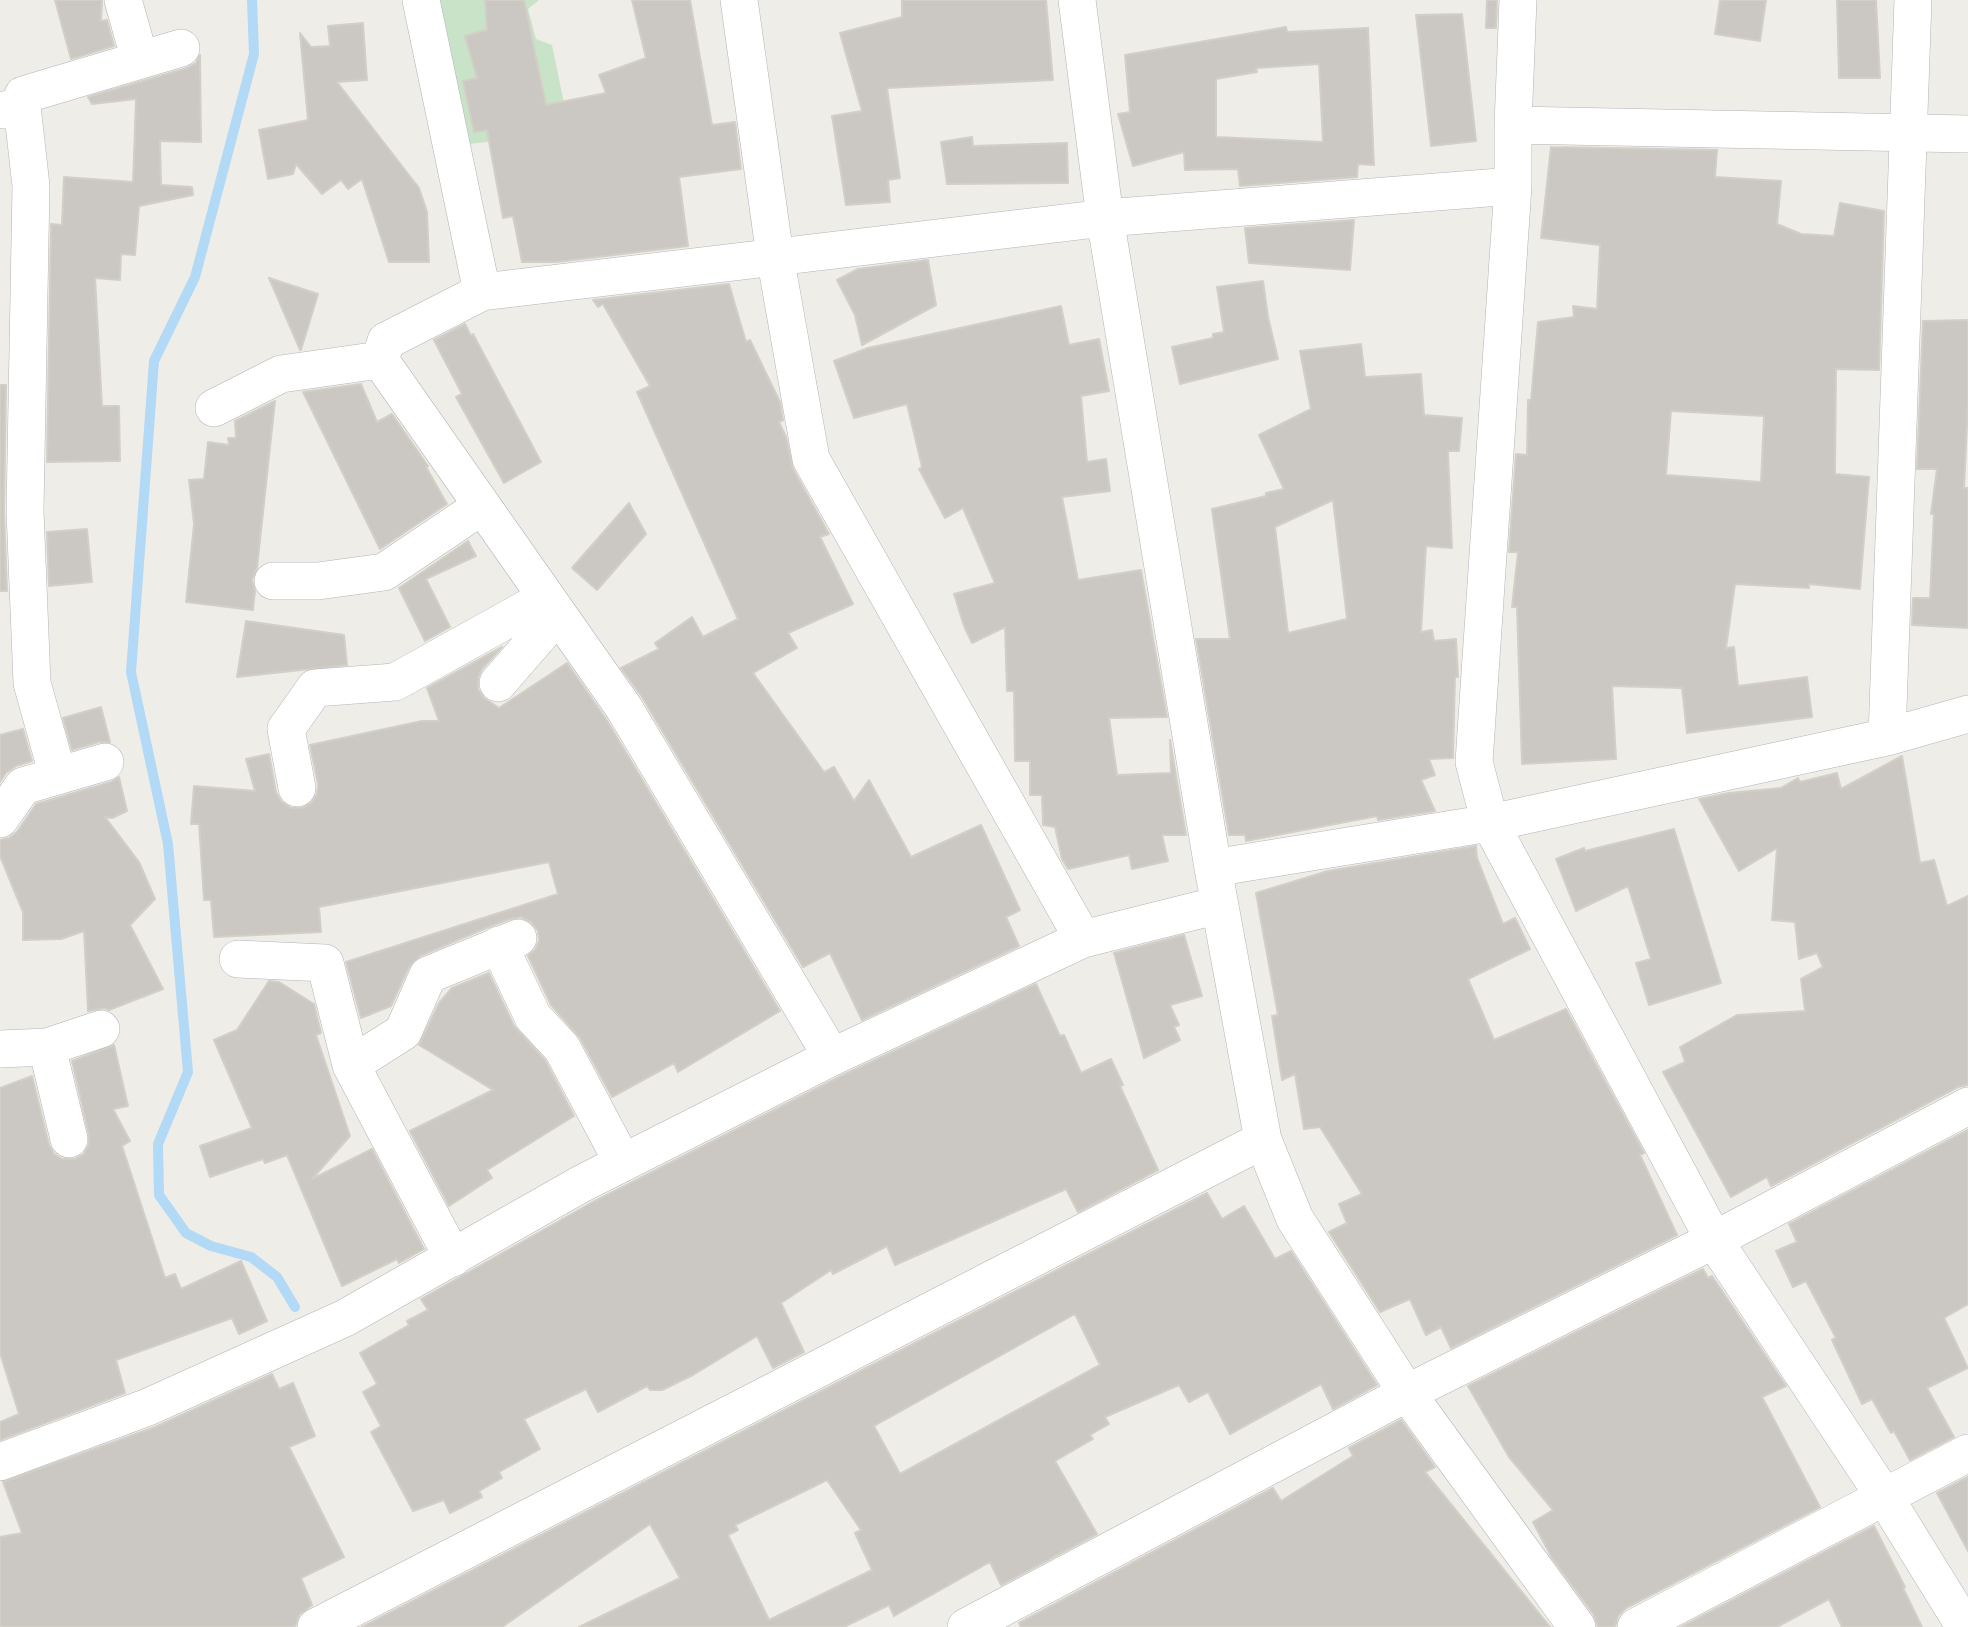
<!DOCTYPE html>
<style>
body{margin:0}
canvas{display:block;background:#efede8}
</style>
<canvas width="1968" height="1627"></canvas>
<script>
const context = document.querySelector('canvas').getContext('2d');
context.lineJoin = 'round';
function fill(path, color) { context.fillStyle = color; context.fill(path, 'evenodd'); }
const shape = rows => new Path2D(rows.map(r => 'M' + r).join(''));
function stroke(path, color, width, dash) { context.strokeStyle = color; context.lineWidth = width; context.lineCap = dash ? 'butt' : 'round'; context.setLineDash(dash || []); context.stroke(path); }
const green = shape([
 [429,0,539,0,528,9,536,39,552,45,566,113,554,134,469,144]
]);
const stream = shape([
 [252,0,254,54,195,277,154,361,131,672,168,844,188,1072,158,1144,159,1195,186,1233,211,1246,251,1257,277,1277,295,1307]
]);
const building = shape([
 [55,0,102,0,101,21,107,20,114,46,71,59,55,0],
 [485,0,524,0,546,105,606,93,599,75,646,58,632,0,690,0,712,125,735,122,741,169,679,177,688,246,556,262,522,262,513,216,503,218,487,130,474,132,463,81,477,78,465,36,487,30,485,0],
 [902,0,1046,0,1053,80,887,88,900,178,888,180,890,202,846,205,832,116,862,111,840,33,902,17,902,0],
 [1487,0,1497,0,1496,28,1486,28,1487,0],
 [1720,0,1766,0,1760,41,1715,34,1720,0],
 [1837,0,1876,0,1880,78,1839,78,1837,0],
 [1462,14,1476,141,1431,146,1416,15,1462,14],
 [363,23,367,80,337,82,419,188,427,212,429,262,389,262,362,179,348,189,341,180,322,194,296,164,293,174,268,179,259,130,308,120,300,33,311,47,330,46,328,26,363,23],
 [1286,27,1287,32,1368,28,1374,165,1358,164,1357,177,1240,186,1238,169,1185,170,1184,152,1133,166,1118,114,1130,112,1125,55,1286,27],
 [1319,64,1323,142,1216,137,1216,79,1257,72,1256,68,1319,64],
 [200,55,201,142,160,141,161,185,192,187,193,195,139,206,135,255,121,254,120,280,95,278,102,406,119,406,120,461,47,462,51,224,62,225,64,177,133,182,136,99,92,104,88,97,187,68,196,63,200,55],
 [972,137,973,146,1067,143,1068,183,947,184,941,142,972,137],
 [1551,147,1717,150,1715,177,1781,181,1777,224,1801,234,1834,236,1840,203,1884,211,1879,370,1836,369,1835,474,1869,477,1860,589,1809,584,1809,588,1735,584,1726,648,1734,647,1738,686,1807,677,1812,717,1687,733,1682,688,1612,686,1616,759,1522,764,1517,607,1512,607,1518,552,1509,552,1516,454,1527,455,1528,400,1531,400,1538,322,1574,317,1573,306,1597,309,1600,245,1541,238,1551,147],
 [1671,411,1764,416,1761,482,1666,475,1671,411],
 [1354,220,1350,270,1249,263,1245,228,1354,220],
 [928,260,936,305,862,345,855,315,837,280,858,269,928,260],
 [269,278,318,294,301,350,300,350,269,278],
 [1263,281,1268,317,1278,359,1180,384,1172,347,1213,338,1213,334,1224,332,1217,287,1263,281],
 [729,284,746,342,750,340,780,402,783,420,779,422,786,437,793,469,829,534,820,537,853,604,788,633,797,648,753,673,824,772,834,767,854,801,869,780,911,857,981,825,1020,910,1006,917,1019,946,862,1020,830,953,803,967,642,697,621,668,659,649,655,643,692,617,703,637,738,619,637,392,650,386,603,304,598,307,593,300,729,284],
 [1061,306,1069,345,1099,339,1109,391,1081,396,1087,462,1106,459,1110,491,1062,497,1078,580,1141,570,1167,717,1109,718,1117,775,1171,773,1170,740,1186,835,1162,835,1168,861,1132,869,1129,855,1068,869,1062,859,1055,827,1043,825,1042,795,1030,795,1030,761,1015,761,1014,691,1007,691,1005,627,972,643,964,626,954,594,995,583,963,508,945,518,919,469,922,467,907,404,854,418,834,361,868,348,1061,306],
 [1968,320,1968,404,1964,488,1968,488,1968,628,1912,625,1913,598,1930,598,1934,514,1931,514,1937,469,1917,469,1923,321,1968,320],
 [465,324,471,336,473,334,541,462,504,483,456,397,462,394,434,340,465,324],
 [1361,344,1365,377,1421,374,1424,415,1462,418,1459,451,1448,451,1452,548,1426,546,1421,632,1432,630,1434,641,1456,639,1458,677,1455,677,1453,758,1429,759,1435,775,1421,780,1435,811,1378,820,1377,816,1246,841,1245,835,1229,835,1196,639,1230,639,1212,509,1266,496,1266,493,1284,489,1259,435,1311,409,1300,351,1361,344],
 [1333,500,1347,619,1288,633,1275,527,1333,500],
 [361,384,377,422,392,414,428,466,426,467,447,504,380,549,303,392,361,384],
 [0,385,6,385,4,512,7,591,0,591,0,385],
 [275,401,257,568,252,580,255,591,253,610,186,602,194,524,189,480,204,479,208,442,229,445,228,438,236,438,235,421,275,401],
 [629,503,646,534,597,590,572,568,629,503],
 [87,529,92,582,49,586,47,532,87,529],
 [468,541,476,556,426,579,450,627,425,641,399,588,468,541],
 [246,621,344,635,347,665,237,677,246,621],
 [502,647,482,669,478,678,478,689,484,698,499,708,567,663,606,719,780,1011,678,1072,674,1063,612,1097,580,1038,551,1005,528,956,535,950,539,941,538,931,531,922,521,917,510,919,491,926,420,956,409,967,391,1006,361,1018,346,962,558,894,549,862,319,907,321,932,214,937,211,900,204,900,199,824,191,824,194,786,255,791,246,759,269,754,276,792,281,801,291,808,302,808,311,803,317,794,318,784,310,745,422,721,439,721,427,688,502,647],
 [101,707,110,742,99,742,72,750,63,718,101,707],
 [23,729,32,761,16,766,6,773,0,782,0,735,23,729],
 [1902,756,1920,863,1934,860,1947,906,1968,896,1968,1085,1958,1087,1771,1186,1767,1177,1731,1197,1663,1072,1685,1062,1680,1047,1737,1015,1805,1011,1801,979,1823,967,1817,953,1799,959,1795,922,1772,920,1777,848,1739,871,1699,799,1729,793,1781,788,1798,778,1800,782,1837,773,1841,789,1902,756],
 [119,777,127,811,112,818,105,817,139,862,155,899,130,925,163,989,109,1010,105,1008,88,1011,84,931,61,939,23,940,23,912,0,856,0,840,9,838,17,832,36,804,111,782,119,777],
 [1674,829,1721,983,1649,1005,1636,963,1651,959,1628,886,1576,911,1556,859,1584,848,1585,851,1674,829],
 [1476,846,1477,858,1503,924,1515,918,1530,949,1468,979,1494,1040,1566,1009,1644,1153,1640,1155,1677,1235,1451,1348,1441,1327,1426,1335,1410,1299,1380,1312,1329,1232,1347,1223,1339,1204,1362,1194,1320,1127,1304,1129,1295,1074,1282,1080,1272,1016,1278,1015,1256,893,1328,871,1476,846],
 [1184,935,1202,996,1170,1005,1179,1025,1174,1027,1180,1040,1144,1058,1114,953,1184,935],
 [489,973,514,1026,545,1060,574,1116,487,1170,492,1178,449,1206,410,1131,493,1090,419,1045,439,1003,452,988,489,973],
 [269,981,279,982,314,1004,321,1033,316,1035,350,1136,312,1179,372,1149,424,1249,399,1263,397,1259,342,1286,287,1155,265,1163,263,1159,210,1177,200,1146,252,1128,214,1040,237,1030,269,981],
 [1036,984,1060,1036,1064,1035,1081,1073,1111,1059,1123,1085,1120,1086,1158,1170,1078,1212,1066,1189,895,1265,887,1246,833,1274,831,1270,781,1303,804,1352,773,1368,757,1336,693,1375,662,1390,650,1390,647,1386,598,1412,586,1389,524,1419,540,1449,499,1472,502,1478,479,1491,482,1497,450,1513,444,1500,413,1511,371,1432,381,1426,363,1392,377,1384,360,1353,409,1325,407,1321,428,1310,421,1299,591,1203,841,1076,1036,984],
 [114,1045,128,1106,113,1109,130,1141,122,1146,165,1278,175,1274,181,1289,241,1261,267,1321,239,1334,232,1318,116,1360,125,1393,0,1440,0,1422,19,1414,0,1353,0,1088,32,1076,49,1145,54,1154,62,1159,75,1159,84,1154,89,1144,89,1135,72,1061,114,1045],
 [1968,1130,1968,1304,1944,1318,1968,1368,1927,1388,1954,1437,1910,1460,1894,1431,1891,1433,1872,1399,1862,1404,1832,1340,1836,1338,1806,1281,1793,1287,1776,1251,1797,1242,1789,1224,1968,1130],
 [1207,1193,1222,1219,1244,1206,1275,1259,1291,1251,1377,1385,1333,1409,1321,1384,1230,1434,1208,1392,1189,1402,1179,1385,1105,1417,1109,1424,1090,1435,1093,1439,1055,1461,1097,1534,1001,1585,990,1562,894,1616,889,1605,844,1627,579,1627,680,1578,650,1524,502,1627,362,1627,1207,1193],
 [1075,1314,1100,1365,900,1474,874,1426,1075,1314],
 [827,1480,861,1530,855,1533,872,1570,769,1620,728,1535,738,1530,735,1525,827,1480],
 [1703,1269,1708,1278,1712,1276,1786,1386,1762,1397,1820,1507,1626,1608,1618,1616,1615,1627,1598,1627,1594,1615,1552,1558,1533,1522,1553,1510,1509,1457,1468,1386,1703,1269],
 [272,1374,279,1389,293,1383,315,1436,289,1447,344,1557,301,1578,312,1605,299,1615,295,1627,0,1627,0,1537,22,1533,3,1482,155,1427,272,1374],
 [1401,1420,1435,1467,1425,1472,1550,1627,1021,1627,1019,1623,1273,1488,1281,1501,1353,1456,1349,1448,1401,1420],
 [1968,1477,1968,1551,1937,1493,1968,1477],
 [1874,1526,1905,1587,1903,1588,1922,1627,1842,1627,1829,1599,1777,1627,1681,1627,1874,1526]
]);
const minor = shape([
 [123,0,140,60],
 [421,0,482,292],
 [739,0,775,256,811,459,1083,939],
 [1077,0,1105,218,1213,868,1263,1140,1295,1219,1407,1393,1577,1627],
 [1518,0,1513,125,1513,186,1474,762,1490,823,1714,1240,1884,1496,1965,1627],
 [22,106,31,186,25,511,32,683,58,776],
 [4,110,22,106,23,95,181,48],
 [1513,125,1968,134],
 [214,408,281,374,380,360],
 [273,581,318,581,384,572,482,506],
 [498,683,558,614],
 [1887,737,1913,0],
 [297,788,286,729,315,688,395,682,546,598],
 [0,819,23,786,105,762],
 [1213,868,1490,823,1887,737,1968,714],
 [499,945,533,1017,562,1048,623,1163],
 [238,959,325,963,351,1065,453,1258],
 [47,1047,69,1139],
 [0,1049,47,1047,101,1029],
 [832,1057,624,708,380,360,386,341,482,292,1105,218,1513,186],
 [351,1065,403,1032,428,975,518,938],
 [0,1462,148,1407,345,1318,581,1184,832,1057,1083,939,1219,905],
 [316,1627,1263,1140],
 [966,1627,1407,1393,1714,1240,1968,1106],
 [1636,1627,1968,1453]
]);
fill(green, '#c8e3c8');
stroke(stream, '#b2d9f5', 10);
fill(building, '#cbc8c4');
stroke(building, '#d3cfc7', 2);
stroke(minor, '#b2b4b8', 38);
stroke(minor, '#fff', 37);
</script>
